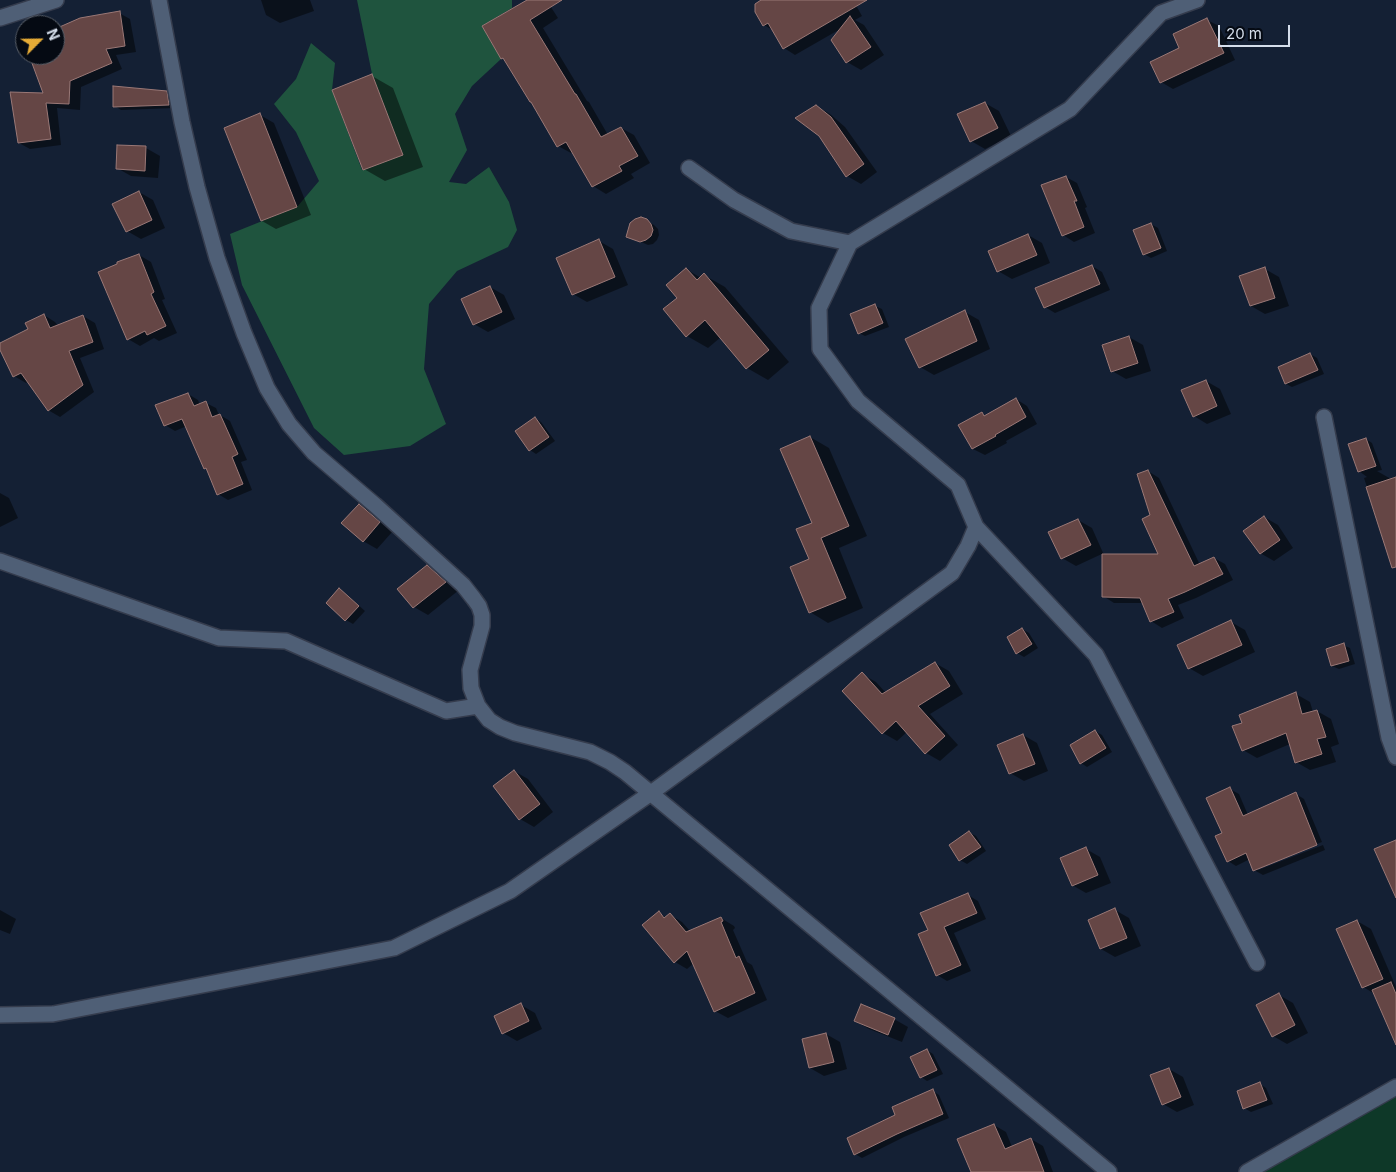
<!DOCTYPE html>
<style>
body{margin:0}
#map{position:relative;width:1396px;height:1172px;overflow:hidden;background:#142034;font-family:Inter,sans-serif}
canvas{display:block}
.north{position:absolute;left:15px;top:15px;width:50px;height:50px;box-sizing:border-box;background:#050a13;border:1px solid #585f69;border-radius:50%;rotate:67deg;font-size:14px;font-weight:700;line-height:20px;text-align:center;color:#d5deeb}
.north::after{content:'';display:block;margin:auto;width:18px;height:22px;background:#e7ac36;clip-path:polygon(50% 0,100% 100%,50% 72%,0 100%)}
.scale{position:absolute;left:1218px;top:25px;width:72px;height:22px;box-sizing:border-box;border:2px solid #d5deeb;border-top:0;padding-left:6px;font-size:15px;line-height:18px;white-space:nowrap;color:#d5deeb;-webkit-text-stroke:4px #050a13;paint-order:stroke}
</style>
<div id="map">
<canvas width="1396" height="1172"></canvas>
<div class="north">N</div>
<div class="scale">20 m</div>
</div>
<script>
const context = document.querySelector('canvas').getContext('2d');
context.lineJoin = 'round';
function fill(path, color) { context.fillStyle = color; context.fill(path, 'evenodd'); }
const shape = rows => new Path2D(rows.map(r => 'M' + r).join(''));
function stroke(path, color, width, dash) { context.strokeStyle = color; context.lineWidth = width; context.lineCap = dash ? 'butt' : 'round'; context.setLineDash(dash || []); context.stroke(path); }
const green = shape([
 [1396,1087,1396,1172,1248,1172]
]);
const forest = shape([
 [357,0,512,0,512,8,482,26,501,59,472,86,455,114,467,150,449,182,466,184,489,167,509,202,517,230,508,247,457,271,429,304,424,369,446,424,410,446,344,455,314,428,242,285,230,234,297,207,319,181,296,132,274,104,296,79,311,43,335,63,332,90,362,170,403,155,372,74]
]);
const shadow = shape([
 [261,0,310,0,314,11,280,23,266,15],
 [529,0,543,0,549,4,558,18,543,28,587,101,589,102,608,135,621,128,634,135,650,163,631,174,634,178,606,194,593,186,573,152,571,153,558,146,506,60,502,58],
 [764,0,853,0,862,16,855,20,864,25,884,55,861,70,847,62,842,28,795,55,784,48,774,31,764,25],
 [119,13,130,19,136,52,116,55,122,69,81,87,80,110,57,108,61,145,30,149,19,143,44,95,41,55,55,55,55,31],
 [1207,20,1219,26,1235,60,1173,89,1161,82],
 [372,76,393,88,423,167,385,181,364,169],
 [166,92,173,96,175,108,121,110,115,106],
 [985,103,999,111,1011,136,985,149,971,141],
 [816,106,830,114,845,127,877,172,861,184,847,176],
 [260,115,274,123,311,215,276,229,262,221],
 [146,148,160,156,158,178,131,176,117,168],
 [1066,177,1077,183,1087,207,1085,208,1095,233,1074,242,1063,235],
 [139,192,153,200,165,228,141,239,127,231],
 [647,221,654,225,658,229,659,235,657,240,653,244,648,245,627,236],
 [1151,224,1158,228,1167,251,1151,258,1144,254],
 [1028,235,1042,243,1050,263,1012,279,998,271],
 [599,241,613,249,628,285,587,302,573,294],
 [139,255,151,262,165,299,162,300,177,333,159,341,154,338,140,346,128,339],
 [1092,266,1102,272,1110,290,1055,313,1045,307],
 [686,269,701,278,704,275,725,287,789,362,768,380,747,368,721,337,708,348,687,336,679,298],
 [1265,269,1279,277,1289,306,1265,314,1251,306],
 [490,287,504,295,515,319,488,332,474,324],
 [875,306,882,309,889,327,865,336,859,333],
 [965,312,979,320,990,349,934,375,920,367],
 [44,315,55,322,58,326,83,316,95,323,104,349,80,358,94,392,60,417,48,410,29,381,26,383,14,376,0,347,0,344,30,329],
 [1129,337,1143,345,1151,371,1126,379,1112,371],
 [1310,354,1317,358,1324,374,1292,387,1286,384,1279,367],
 [1206,381,1220,389,1231,414,1207,424,1194,416],
 [188,394,198,400,200,405,206,403,216,408,219,415,220,415,230,421,247,460,241,462,252,490,228,500,218,494,208,469,205,468,187,426,175,431,165,425],
 [1016,399,1027,406,1037,424,1006,441,1007,443,985,455,973,449,960,425,982,413,986,416],
 [535,418,541,422,555,441,536,454,530,450],
 [810,437,829,448,867,536,839,548,863,608,828,623,810,612,810,560,814,523],
 [1366,439,1372,443,1382,470,1377,471,1391,479,1396,495,1396,542,1383,536,1364,478,1367,477,1359,471],
 [1148,471,1159,478,1200,565,1214,558,1225,564,1233,580,1196,598,1178,605,1184,618,1162,628,1151,621,1143,603,1114,603,1103,596,1104,553,1076,566,1062,558,1078,520,1092,528,1104,555,1160,555,1152,516],
 [0,493,9,498,18,518,0,527],
 [359,505,373,513,393,531,377,549,363,541],
 [1264,517,1278,525,1293,548,1274,561,1260,553],
 [427,566,441,574,459,590,428,615,414,607,399,589],
 [340,590,346,594,365,611,353,624,346,620,327,603],
 [1231,622,1245,630,1255,652,1203,676,1189,668],
 [1022,629,1029,633,1038,648,1024,657,1017,653],
 [1343,645,1350,648,1355,664,1339,669,1332,666],
 [935,663,949,671,963,694,930,714,958,745,940,761,926,753,907,732,897,741,883,733,862,674,876,682,886,693],
 [1296,694,1310,702,1313,712,1317,711,1331,719,1339,744,1331,747,1336,762,1310,770,1296,762,1290,744,1257,758,1243,750],
 [1095,731,1102,735,1112,752,1087,767,1081,763],
 [1023,735,1037,743,1048,771,1024,781,1010,773],
 [514,771,528,779,553,812,534,827,520,819],
 [1230,789,1239,794,1248,815,1296,794,1304,799,1322,842,1258,867,1258,870,1323,845,1325,850,1263,875,1254,870,1250,859,1236,866,1228,861,1223,833],
 [970,833,976,836,986,851,967,864,960,860,950,846],
 [1086,849,1100,857,1111,883,1086,893,1072,885],
 [968,895,978,901,986,919,954,933,971,971,947,981,937,975,929,931],
 [0,910,16,919,10,934,0,930],
 [1115,910,1129,918,1141,946,1115,957,1101,949],
 [659,913,667,918,670,915,682,922,690,931,721,918,734,926,735,928,733,930,747,962,752,965,767,1000,728,1018,715,1011,694,963,687,969,675,962],
 [1357,921,1371,929,1396,987,1396,1015,1375,994,1363,987],
 [1279,995,1293,1003,1308,1033,1287,1044,1273,1036],
 [521,1005,535,1013,542,1029,517,1041,503,1033],
 [894,1019,908,1027,902,1042,869,1029,855,1021],
 [826,1034,840,1042,847,1069,824,1076,810,1068],
 [927,1050,933,1054,943,1074,927,1081,921,1077],
 [1169,1069,1183,1077,1194,1105,1177,1112,1163,1104],
 [1260,1084,1266,1088,1273,1104,1251,1112,1244,1108],
 [933,1091,939,1095,949,1118,904,1137,862,1158,855,1154,897,1115],
 [994,1125,1006,1132,1012,1147,1031,1139,1043,1146,1053,1172,972,1172]
]);
const building = shape([
 [527,0,562,0,530,20,575,94,576,94,601,137,621,127,638,156,619,166,622,171,592,187,566,142,557,147,531,102,530,102,503,58,501,59,482,26,527,0],
 [761,0,867,0,783,49,768,23,763,26,755,12,755,4,761,0],
 [120,11,125,46,106,49,112,63,70,81,69,104,46,103,51,139,18,143,10,92,43,93,29,55,55,55,55,29,80,18,120,11],
 [850,16,871,47,846,63,831,40,850,16],
 [1207,18,1224,53,1160,83,1150,62,1179,48,1173,34,1207,18],
 [372,74,403,155,363,170,332,90,372,74],
 [113,86,167,91,169,105,113,107,113,86],
 [985,102,998,128,970,142,957,114,985,102],
 [816,105,831,117,864,164,846,177,819,136,795,118,816,105],
 [260,113,297,207,261,221,224,128,260,113],
 [117,145,146,146,145,171,116,169,117,145],
 [1066,176,1077,201,1074,201,1084,227,1062,236,1041,185,1066,176],
 [139,191,152,220,126,232,112,204,139,191],
 [641,217,647,219,651,224,653,230,651,236,646,240,640,242,626,237,630,223,635,219,641,217],
 [1151,223,1161,248,1143,255,1133,230,1151,223],
 [1028,234,1037,255,997,272,988,251,1028,234],
 [599,239,615,277,572,295,556,258,599,239],
 [139,254,154,292,151,294,166,326,147,335,145,331,127,340,98,272,117,264,117,262,139,254],
 [1092,265,1100,284,1044,308,1035,288,1092,265],
 [1265,267,1275,298,1250,306,1239,276,1265,267],
 [686,268,697,280,704,273,769,350,746,369,705,320,686,337,663,309,677,298,666,285,686,268],
 [490,286,502,312,473,325,461,299,490,286],
 [875,304,883,323,858,334,850,314,875,304],
 [965,310,977,341,919,368,905,339,965,310],
 [44,314,50,328,83,315,93,342,69,351,83,385,48,411,21,373,13,377,0,350,0,343,28,329,25,323,44,314],
 [1129,336,1138,363,1111,372,1102,345,1129,336],
 [1310,353,1318,370,1285,384,1278,367,1310,353],
 [1206,380,1217,406,1193,417,1181,390,1206,380],
 [188,393,194,406,206,401,212,417,220,414,238,454,232,457,243,484,217,495,206,468,204,469,182,419,164,426,155,405,188,393],
 [1016,398,1026,417,995,435,996,436,972,449,958,425,982,412,984,416,1016,398],
 [535,417,549,437,529,451,515,431,535,417],
 [810,436,849,526,821,538,846,598,809,613,790,567,809,559,796,529,812,523,780,449,810,436],
 [1366,438,1376,466,1358,472,1348,444,1366,438],
 [1148,470,1194,566,1214,557,1223,574,1185,592,1168,599,1174,612,1150,622,1140,598,1102,597,1102,554,1158,554,1142,519,1150,515,1137,474,1148,470],
 [1396,477,1396,567,1392,568,1366,487,1396,477],
 [359,504,380,522,363,542,341,523,359,504],
 [1264,516,1280,540,1260,554,1243,531,1264,516],
 [1078,519,1091,545,1061,559,1048,532,1078,519],
 [427,565,446,582,413,608,397,589,427,565],
 [339,588,359,606,345,621,326,603,339,588],
 [1231,620,1242,645,1188,669,1177,645,1231,620],
 [1022,628,1032,644,1016,654,1007,637,1022,628],
 [1344,643,1349,661,1331,666,1326,649,1344,643],
 [935,662,950,686,918,706,945,736,925,754,896,721,882,734,842,691,862,672,882,694,935,662],
 [1296,692,1302,714,1317,710,1326,737,1317,739,1322,754,1295,763,1286,733,1242,751,1232,726,1242,723,1239,715,1296,692],
 [1095,730,1106,748,1080,764,1070,745,1095,730],
 [1023,734,1035,764,1009,774,997,745,1023,734],
 [514,770,540,804,519,820,493,786,514,770],
 [1230,787,1243,816,1296,792,1317,845,1253,871,1246,853,1227,862,1215,836,1222,833,1206,798,1230,787],
 [969,831,981,847,959,861,949,845,969,831],
 [1396,840,1396,898,1374,849,1396,840],
 [1086,847,1098,875,1072,886,1060,858,1086,847],
 [968,893,977,913,944,927,961,965,936,976,918,934,928,930,920,913,968,893],
 [1115,908,1127,938,1100,949,1088,920,1115,908],
 [659,911,664,918,670,913,686,932,721,917,723,921,721,922,736,958,739,956,755,993,714,1012,687,951,674,963,642,925,659,911],
 [1357,920,1383,979,1362,988,1336,929,1357,920],
 [1391,982,1396,994,1396,1045,1372,990,1391,982],
 [1279,993,1295,1025,1272,1037,1256,1005,1279,993],
 [521,1003,529,1021,502,1034,494,1016,521,1003],
 [861,1004,895,1018,888,1035,854,1021,861,1004],
 [826,1033,834,1062,809,1068,802,1039,826,1033],
 [927,1049,937,1070,920,1078,910,1057,927,1049],
 [1169,1068,1181,1097,1162,1105,1150,1075,1169,1068],
 [1260,1082,1267,1100,1243,1109,1237,1091,1260,1082],
 [933,1089,943,1114,897,1134,854,1155,847,1138,895,1115,892,1107,933,1089],
 [994,1124,1005,1149,1031,1138,1044,1172,971,1172,957,1139,994,1124]
]);
const minor = shape([
 [159,0,182,122,197,187,217,258,244,333,267,388,289,424,314,453,375,505,463,585,474,599,479,606,482,615,482,626,470,670,471,688,478,706,489,720,500,727,515,733,590,752,610,762,625,772,1109,1172],
 [0,18,56,0],
 [689,168,734,200,791,231,850,243],
 [1324,417,1389,738,1396,757],
 [976,527,1096,655,1257,963],
 [0,561,219,638,286,641,446,711,478,706],
 [0,1015,53,1014,394,948,510,891,651,793,952,573,968,546,976,527,958,485,858,401,820,349,819,308,850,243,1070,109,1161,13,1197,0],
 [1247,1172,1396,1087]
]);
fill(green, '#0e3828');
fill(forest, '#1f543e');
fill(shadow, '#0007');
fill(building, '#654645');
stroke(building, '#9a7876', 1);
stroke(minor, '#353c4d', 18);
stroke(minor, '#4f5f76', 15);
</script>
